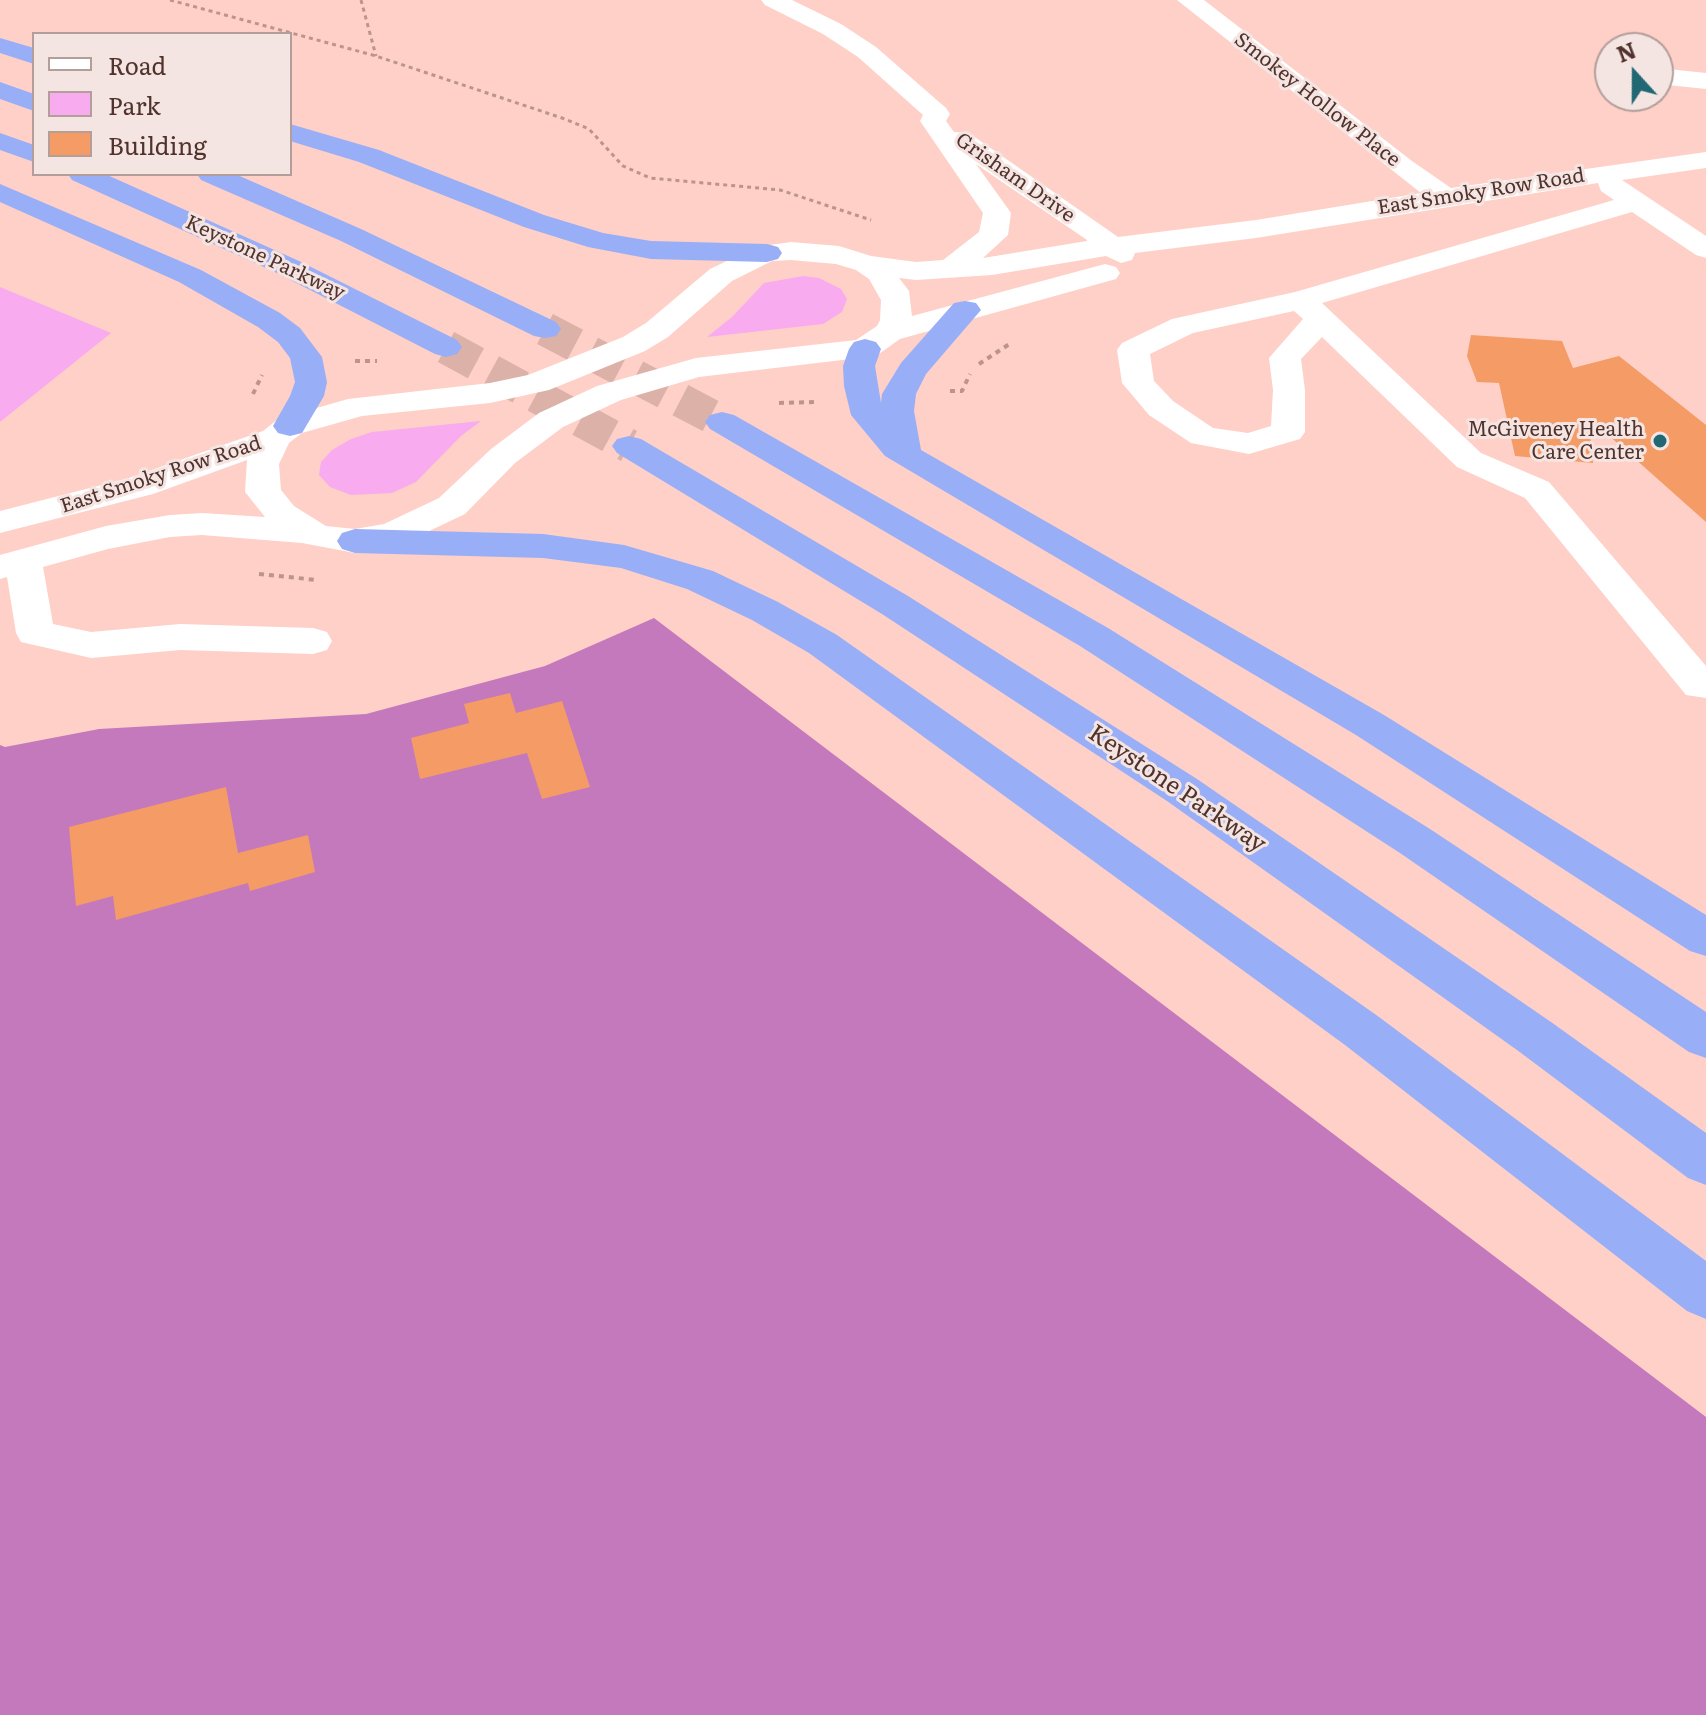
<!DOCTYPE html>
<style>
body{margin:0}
#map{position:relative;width:1706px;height:1715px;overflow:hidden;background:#fed0c7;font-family:Literata,serif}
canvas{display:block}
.legend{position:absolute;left:32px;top:32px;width:260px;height:144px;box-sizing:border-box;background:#f5e5e2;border:2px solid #b39e9a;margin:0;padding:10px 14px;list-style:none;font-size:24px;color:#51332e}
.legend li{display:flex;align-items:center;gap:16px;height:40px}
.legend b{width:40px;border:2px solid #b39e9a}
.north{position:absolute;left:1594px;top:32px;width:80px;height:80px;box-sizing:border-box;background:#f5e5e2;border:2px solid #b39e9a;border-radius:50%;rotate:339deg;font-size:22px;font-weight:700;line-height:32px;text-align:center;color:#51332e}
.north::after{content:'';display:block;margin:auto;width:28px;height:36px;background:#1f6874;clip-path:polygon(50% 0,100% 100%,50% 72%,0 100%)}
</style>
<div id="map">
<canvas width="1706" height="1715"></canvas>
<ul class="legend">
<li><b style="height:10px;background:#fff"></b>Road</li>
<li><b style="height:22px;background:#f8abee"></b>Park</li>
<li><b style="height:22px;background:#f49b66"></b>Building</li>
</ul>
<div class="north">N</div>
</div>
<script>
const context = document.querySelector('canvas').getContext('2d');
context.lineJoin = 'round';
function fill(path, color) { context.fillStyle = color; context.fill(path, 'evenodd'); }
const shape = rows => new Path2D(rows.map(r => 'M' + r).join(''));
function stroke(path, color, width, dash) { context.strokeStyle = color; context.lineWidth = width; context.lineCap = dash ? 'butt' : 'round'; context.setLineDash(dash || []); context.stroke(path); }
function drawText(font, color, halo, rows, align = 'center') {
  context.font = font + ' Literata,serif'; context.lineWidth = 6; context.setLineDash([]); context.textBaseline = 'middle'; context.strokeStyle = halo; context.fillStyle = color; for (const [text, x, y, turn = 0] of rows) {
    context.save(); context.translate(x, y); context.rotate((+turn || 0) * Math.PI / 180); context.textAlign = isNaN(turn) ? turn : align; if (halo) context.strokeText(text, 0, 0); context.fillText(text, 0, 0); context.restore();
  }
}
const green = shape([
 [803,276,819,278,841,289,847,299,842,312,823,324,707,337,732,317,764,283],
 [0,287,111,333,0,422],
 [481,421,461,436,416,482,392,493,351,495,330,487,319,475,321,462,332,450,351,439,372,432]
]);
const forest = shape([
 [654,618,1706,1417,1706,1715,0,1715,0,745,5,747,99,729,366,714,545,666]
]);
const building = shape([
 [1471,335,1562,341,1573,368,1619,356,1706,425,1706,522,1597,425,1589,425,1593,463,1515,456,1499,383,1477,382,1467,356],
 [510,693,516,713,562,701,590,787,542,799,527,753,420,779,411,738,469,723,464,704],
 [226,787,238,853,308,835,315,872,250,891,248,883,116,920,113,896,76,906,69,827]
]);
const highwayTunnel = shape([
 [545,329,722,422],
 [446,347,629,446]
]);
const pathFar1 = shape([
 [170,0,376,56,562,118,589,129,623,166,650,178,780,190,871,220],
 [361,0,376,56]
]);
const path = shape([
 [355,361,377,361],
 [979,364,1011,343],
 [950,391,962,391,970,374],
 [253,394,262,375],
 [779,403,817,402],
 [259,574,317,580]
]);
const minor = shape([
 [761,0,792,0,841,24,876,47,946,108,950,114,946,121,954,132,969,133,1118,237,1256,220,1421,193,1177,0,1204,0,1412,161,1451,188,1706,152,1706,168,1622,180,1706,236,1706,258,1696,255,1632,212,1322,303,1481,453,1549,482,1706,666,1706,698,1686,695,1525,498,1457,467,1322,337,1301,359,1305,390,1305,432,1300,439,1249,454,1191,443,1149,415,1122,383,1117,350,1122,343,1172,319,1295,292,1614,200,1601,191,1598,183,1256,238,1135,253,1132,260,1121,263,1106,256,992,275,916,280,899,278,909,291,912,316,1105,264,1116,267,1120,273,1116,279,900,339,876,356,699,377,621,400,563,427,515,463,465,514,406,542,355,553,302,543,202,535,170,537,108,549,43,567,53,624,91,632,180,624,313,628,327,632,332,641,327,650,313,654,180,650,91,658,21,642,16,633,7,577,0,579,0,555,106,526,170,515,202,513,265,517,245,492,247,460,153,494,0,533,0,511,129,478,263,431,278,419,348,399,490,383,528,375,623,337,646,323,710,269,756,247,791,242,839,246,871,256,916,262,943,260,979,232,983,213,920,121,923,115,858,57,823,34,765,5,761,0],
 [976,164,1087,240,1087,241,983,258,1008,235,1011,213,976,164],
 [791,260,836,264,856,270,869,279,881,300,880,320,877,326,856,340,696,358,597,386,539,413,491,449,439,498,384,524,355,529,326,526,294,506,281,490,279,464,289,443,302,433,362,416,490,403,549,390,645,351,668,337,732,281,772,261,791,260],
 [1294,311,1303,319,1269,358,1273,390,1271,426,1248,433,1213,428,1173,401,1154,381,1150,354,1193,333,1294,311],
 [1658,68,1706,73,1706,89,1658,84,1658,68]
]);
const highway = shape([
 [0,38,34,48,34,64,0,53,0,38],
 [0,82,34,94,34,111,0,99,0,82],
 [290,124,379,150,544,215,603,233,651,241,767,244,778,247,782,253,778,259,767,262,651,259,588,247,524,227,359,162,290,141,290,124],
 [0,133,34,145,34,162,0,150,0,133],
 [68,174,105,174,299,261,457,340,462,347,457,354,446,357,435,354,277,273,72,180,68,174],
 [197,174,235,174,361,229,556,322,561,329,556,336,545,338,534,336,341,241,201,180,197,174],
 [0,184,201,270,280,313,300,328,322,357,327,382,324,396,302,433,290,436,278,433,273,426,290,396,295,382,290,358,278,342,258,327,179,282,0,202,0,184],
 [965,301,976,303,981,310,926,374,916,394,914,411,921,450,1384,715,1706,915,1706,956,1690,951,1356,735,885,456,851,415,844,386,843,366,849,349,854,342,865,339,876,342,881,349,875,366,881,403,882,394,901,363,954,303,965,301],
 [722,412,734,415,1108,628,1430,829,1706,1012,1706,1058,1689,1052,1400,853,1080,646,710,429,705,422,710,415,722,412],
 [629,436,641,439,908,596,1197,779,1551,1022,1706,1133,1706,1185,1688,1178,1517,1050,1167,801,882,614,617,453,612,446,617,439,629,436],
 [355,529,543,534,624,545,713,571,778,602,837,635,1379,1017,1706,1261,1706,1319,1687,1311,1345,1045,809,653,752,620,687,589,621,568,543,558,355,553,342,549,337,541,342,533,355,529]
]);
const markers = [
 [1660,441,8,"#1f6874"]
];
const farStreetnames = [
 ["Smokey Hollow Place",1317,100,38],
 ["Grisham Drive",1015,178,35],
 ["East Smoky Row Road",1481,192,-9],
 ["Keystone Parkway",265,258,25],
 ["East Smoky Row Road",161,475,-18]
];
const farPoinames = [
 ["McGiveney Health",1644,430],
 ["Care Center",1644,453]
];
const streetNames = [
 ["Keystone Parkway",1177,789,34]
];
fill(green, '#f8abee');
fill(forest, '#c479bc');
fill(building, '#f49b66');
stroke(highwayTunnel, '#dbb1a8', 34, [34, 17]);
stroke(pathFar1, '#bc948c', 3, [4, 4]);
stroke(path, '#bc948c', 4, [5, 5]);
fill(minor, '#fff');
fill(highway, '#98aef7');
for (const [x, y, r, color] of markers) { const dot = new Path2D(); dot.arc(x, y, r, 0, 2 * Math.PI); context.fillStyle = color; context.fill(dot); stroke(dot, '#f5e5e2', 3); }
drawText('20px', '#51332e', '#f5e5e2', farStreetnames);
drawText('20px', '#51332e', '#f5e5e2', farPoinames, 'right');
drawText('24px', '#51332e', '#f5e5e2', streetNames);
</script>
